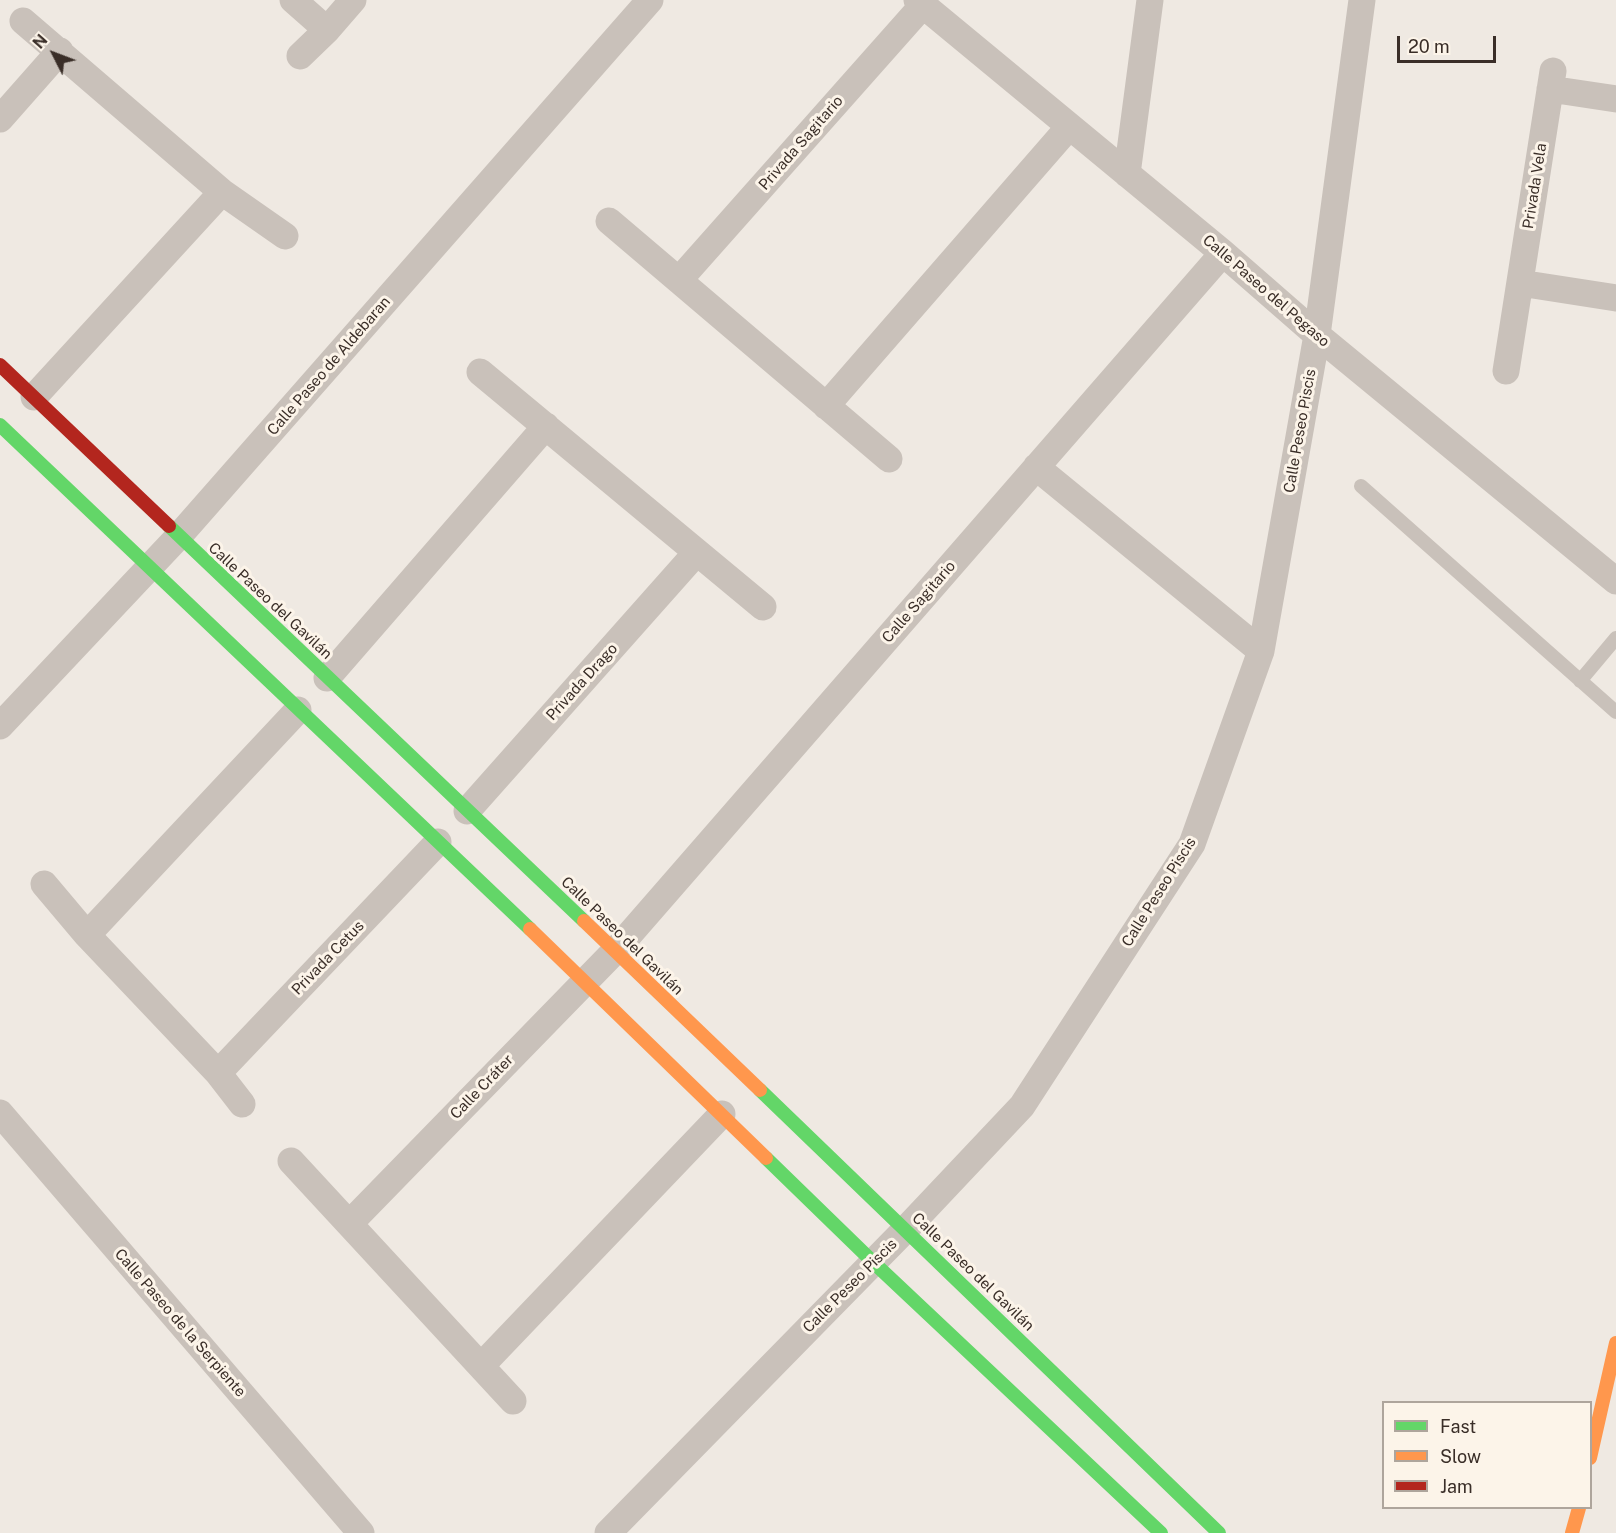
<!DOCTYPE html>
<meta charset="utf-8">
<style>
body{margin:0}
#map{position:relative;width:1616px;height:1533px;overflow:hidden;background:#efe9e2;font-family:"Public Sans",sans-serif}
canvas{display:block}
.legend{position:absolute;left:1382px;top:1401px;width:210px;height:108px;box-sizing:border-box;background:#fcf4e9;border:2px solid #aea59c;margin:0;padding:8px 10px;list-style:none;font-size:18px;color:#3a2e28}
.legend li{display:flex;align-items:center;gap:12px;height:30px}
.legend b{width:30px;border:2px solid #aea59c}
.north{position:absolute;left:24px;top:24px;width:60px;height:60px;-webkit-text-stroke:4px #fcf4e9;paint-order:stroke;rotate:312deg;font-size:16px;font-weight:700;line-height:24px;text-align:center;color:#3a2e28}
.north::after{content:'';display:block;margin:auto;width:21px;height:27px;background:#3a2e28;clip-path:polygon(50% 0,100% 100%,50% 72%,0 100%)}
.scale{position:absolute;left:1397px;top:36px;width:99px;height:27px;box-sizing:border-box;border:3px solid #3a2e28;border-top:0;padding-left:8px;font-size:18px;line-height:21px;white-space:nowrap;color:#3a2e28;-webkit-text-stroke:4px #fcf4e9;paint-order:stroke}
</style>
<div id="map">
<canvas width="1616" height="1533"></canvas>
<ul class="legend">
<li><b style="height:8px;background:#63d668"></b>Fast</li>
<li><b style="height:8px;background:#ff974d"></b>Slow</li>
<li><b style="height:8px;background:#b3261e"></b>Jam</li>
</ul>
<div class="north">N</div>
<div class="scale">20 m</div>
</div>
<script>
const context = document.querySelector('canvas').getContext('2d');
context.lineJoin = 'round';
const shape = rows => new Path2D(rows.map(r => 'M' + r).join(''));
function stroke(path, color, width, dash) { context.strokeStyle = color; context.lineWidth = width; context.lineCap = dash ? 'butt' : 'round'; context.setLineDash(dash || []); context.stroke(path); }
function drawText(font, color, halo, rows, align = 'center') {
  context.font = font + ' "Public Sans",sans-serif'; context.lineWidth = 6; context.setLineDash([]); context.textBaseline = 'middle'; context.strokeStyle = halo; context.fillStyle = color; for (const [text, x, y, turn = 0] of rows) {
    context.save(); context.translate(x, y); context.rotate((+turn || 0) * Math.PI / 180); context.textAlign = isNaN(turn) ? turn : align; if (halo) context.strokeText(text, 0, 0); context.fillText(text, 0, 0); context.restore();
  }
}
const lane = shape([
 [1361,486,1616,712],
 [1580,681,1616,638]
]);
const street = shape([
 [293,0,327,30],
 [917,0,1223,253,1317,335,1616,581],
 [23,21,222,192,285,236],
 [300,56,327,30,353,0],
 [1550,89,1616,99],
 [0,119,60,51],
 [1127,174,1150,0],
 [609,221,889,459],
 [679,280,923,5],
 [1520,283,1616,298],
 [1506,371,1553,71],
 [480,372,763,607],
 [34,397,222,192],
 [826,406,1069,127],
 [1036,467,1261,651],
 [327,678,546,426],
 [0,726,178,537,650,0],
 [467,811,697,552],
 [44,884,87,935,218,1073,242,1104],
 [87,935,298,710],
 [218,1073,438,842],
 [0,1113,361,1533],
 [291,1161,513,1401],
 [350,1223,615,951,1223,253],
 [481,1366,722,1114],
 [608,1533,905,1230,1022,1106,1192,844,1261,651,1317,335,1362,0]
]);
const fast = shape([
 [0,425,530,929],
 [169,526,584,921],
 [760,1090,1219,1533],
 [766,1158,873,1262,1161,1533]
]);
const slow = shape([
 [584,921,760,1090],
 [530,929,766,1158],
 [1590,1458,1616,1343],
 [1572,1533,1579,1508]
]);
const jam = shape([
 [0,365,169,526]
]);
const streetNames = [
 ["Privada Sagitario",801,143,-49],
 ["Privada Vela",1535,186,-81],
 ["Calle Paseo del Pegaso",1266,291,41],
 ["Calle Paseo de Aldebaran",329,366,-49],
 ["Calle Peseo Piscis",1300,431,-80],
 ["Calle Paseo del Gavilán",270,601,43],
 ["Calle Sagitario",919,602,-49],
 ["Privada Drago",582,682,-48],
 ["Calle Peseo Piscis",1159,892,-58],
 ["Calle Paseo del Gavilán",622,936,44],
 ["Privada Cetus",328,958,-46],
 ["Calle Cráter",482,1087,-46],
 ["Calle Paseo del Gavilán",973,1272,44],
 ["Calle Peseo Piscis",850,1286,-45],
 ["Calle Paseo de la Serpiente",180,1323,49]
];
stroke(lane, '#c9c1ba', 14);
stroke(street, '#c9c1ba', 27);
stroke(fast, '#63d668', 14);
stroke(slow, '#ff974d', 14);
stroke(jam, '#b3261e', 14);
drawText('15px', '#3a2e28', '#fcf4e9', streetNames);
</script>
